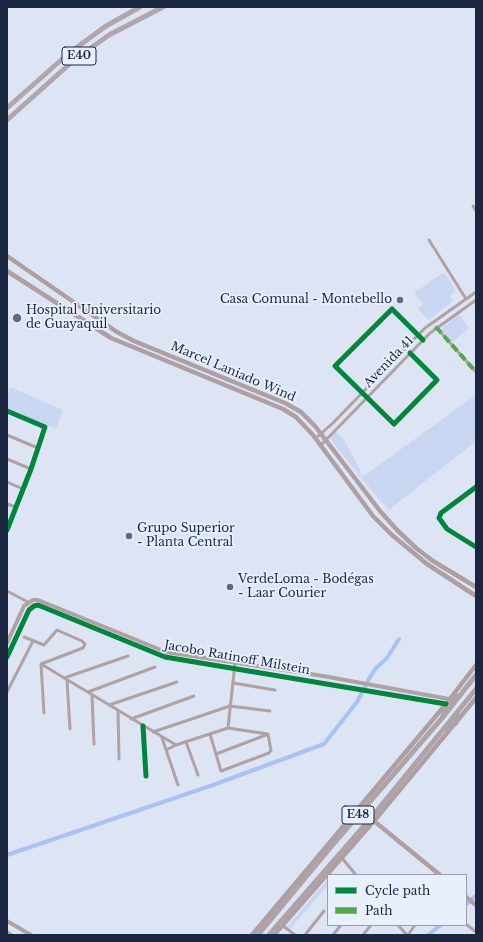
<!DOCTYPE html>
<meta charset="utf-8">
<style>
body{margin:0}
#map{position:relative;width:483px;height:942px;overflow:hidden;background:#dde5f4;font-family:"Libre Baskerville",serif}
canvas{display:block}
.frame{position:absolute;inset:0;border:8px solid #1b2741;pointer-events:none}
.legend{position:absolute;left:327px;top:874px;width:140px;height:52px;box-sizing:border-box;background:#e8effd;border:1px solid #969fb2;margin:0;padding:5px 7px;list-style:none;font-size:12px;color:#1b2741}
.legend li{display:flex;align-items:center;gap:8px;height:20px}
.legend b{width:20px;border:1px solid #969fb2}
</style>
<div id="map">
<canvas width="483" height="942"></canvas>
<div class="frame"></div>
<ul class="legend">
<li><b style="height:5px;background:#00873e"></b>Cycle path</li>
<li><b style="height:5px;background:#52aa46"></b>Path</li>
</ul>
</div>
<script>
const context = document.querySelector('canvas').getContext('2d');
context.lineJoin = 'round';
function fill(path, color) { context.fillStyle = color; context.fill(path, 'evenodd'); }
const shape = rows => new Path2D(rows.map(r => 'M' + r).join(''));
function stroke(path, color, width, dash) { context.strokeStyle = color; context.lineWidth = width; context.lineCap = dash ? 'butt' : 'round'; context.setLineDash(dash || []); context.stroke(path); }
function drawText(font, color, halo, rows, align = 'center') {
  context.font = font + ' "Libre Baskerville",serif'; context.lineWidth = 3.5; context.setLineDash([]); context.textBaseline = 'middle'; context.strokeStyle = halo; context.fillStyle = color; for (const [text, x, y, turn = 0] of rows) {
    context.save(); context.translate(x, y); context.rotate((+turn || 0) * Math.PI / 180); context.textAlign = isNaN(turn) ? turn : align; if (halo) context.strokeText(text, 0, 0); context.fillText(text, 0, 0); context.restore();
  }
}
const green = shape([
 [444,272,456,291,450,296,453,301,429,320,418,309,424,304,414,293],
 [459,314,469,328,452,342,441,329],
 [10,387,63,410,56,429,7,409,7,396],
 [476,395,476,441,389,510,361,478,329,437,335,431,344,440,360,469,361,478],
 [328,879,328,885,291,928,287,927]
]);
const canal = shape([
 [7,855,213,785,324,744,357,702,370,677,376,668,387,658,399,639],
 [473,898,476,896],
 [466,904,468,903],
 [428,935,441,925]
]);
const minor = shape([
 [473,206,476,211],
 [429,240,466,299],
 [436,327,476,372],
 [410,353,437,380,394,424,335,366,392,309,423,340],
 [7,411,45,427,31,469,7,530],
 [7,435,38,448],
 [316,438,333,423,425,328,476,292],
 [321,445,430,333,476,300],
 [7,459,31,469],
 [7,482,23,489],
 [476,487,441,513,439,518,447,529,476,547],
 [7,504,16,507],
 [7,591,28,602],
 [24,637,44,645,57,630,82,641,85,644,83,648,41,664],
 [41,664,176,745],
 [41,664,44,713],
 [64,678,128,656],
 [67,680,70,729],
 [233,683,275,690],
 [7,692,33,641],
 [88,692,155,667],
 [92,695,94,744],
 [109,705,177,682],
 [118,711,119,759],
 [131,719,194,696],
 [143,726,146,776],
 [228,728,235,663],
 [153,732,230,706,270,711],
 [162,738,178,785],
 [186,742,198,775],
 [166,750,176,745,228,728,268,734,271,750,269,753,221,771,210,734],
 [216,754,266,735],
 [342,858,356,875],
 [466,924,476,932],
 [282,925,295,935],
 [398,925,407,935],
 [305,935,324,911],
 [333,935,341,925],
 [363,935,371,925],
 [408,935,415,925]
]);
const tertiary = shape([
 [7,643,24,606,33,600,38,600,166,652,323,676,449,699],
 [7,657,29,610,34,606,38,605,165,657,446,704],
 [7,921,31,935],
 [7,932,11,935]
]);
const secondary = shape([
 [7,256,117,332,134,341,285,403,301,412,315,426,380,511,397,530,416,548,433,561,476,587],
 [7,271,111,338,283,409,296,417,313,435,373,516,392,535,427,564,476,596],
 [374,821,440,875],
 [466,897,476,905],
 [252,935,446,704,476,665],
 [274,935,374,821,476,698]
]);
const primary = shape([
 [443,716,446,704,457,696],
 [445,729,456,723,457,713],
 [257,930,264,923],
 [258,935,330,848,443,717,476,675],
 [269,935,371,818,476,689]
]);
const trunk = shape([
 [7,108,69,53,106,26,140,7],
 [7,120,74,60,109,35,163,7]
]);
const quiet = shape([
 [436,327,476,372]
]);
const cycleway = shape([
 [410,353,437,380,394,424,335,366,392,309,423,340],
 [7,411,45,427,31,469,7,530],
 [476,487,441,513,439,518,447,529,476,547],
 [7,657,29,610,34,606,38,605,165,657,446,704],
 [143,726,146,776]
]);
const markers = [
 [400,300,4,"#5f6a80"],
 [17,318,5,"#5f6a80"],
 [129,536,4,"#5f6a80"],
 [230,587,4,"#5f6a80"]
];
const shields = [
 [79,56,34],
 [358,815,32]
];
const shieldNames = [
 ["E40",79,56],
 ["E48",358,815]
];
const poiNames = [
 ["Casa Comunal - Montebello",392,300,"right"],
 ["Hospital Universitario",26,311],
 ["de Guayaquil",26,325],
 ["Grupo Superior",137,529],
 ["- Planta Central",137,543],
 ["VerdeLoma - Bodégas",238,580],
 ["- Laar Courier",238,594]
];
const streetNames = [
 ["Avenida 41",389,362,-46],
 ["Marcel Laniado Wind",233,372,23],
 ["Jacobo Ratinoff Milstein",237,658,10]
];
fill(green, '#c8d6f1');
stroke(canal, '#aac1f3', 4);
stroke(minor, '#b2a1a2', 3);
stroke(tertiary, '#b2a1a2', 4);
stroke(secondary, '#af9fa3', 4.5);
stroke(primary, '#b0a3a8', 5);
stroke(trunk, '#b1a6ab', 5);
stroke(quiet, '#52aa46', 4, [8, 4]);
stroke(cycleway, '#00873e', 5);
for (const [x, y, r, color] of markers) { const dot = new Path2D(); dot.arc(x, y, r, 0, 2 * Math.PI); context.fillStyle = color; context.fill(dot); stroke(dot, '#e8effd', 1.5); }
for (const [x, y, w] of shields) { const box = new Path2D(); box.roundRect(x - w / 2, y - 9, w, 18, 3); context.fillStyle = '#e8effd'; context.fill(box); stroke(box, '#1b2741', 1); }
drawText('bold 11px', '#1b2741', null, shieldNames);
drawText('12px', '#1b2741', '#e8effd', poiNames, 'left');
drawText('12px', '#1b2741', '#e8effd', streetNames);
</script>
